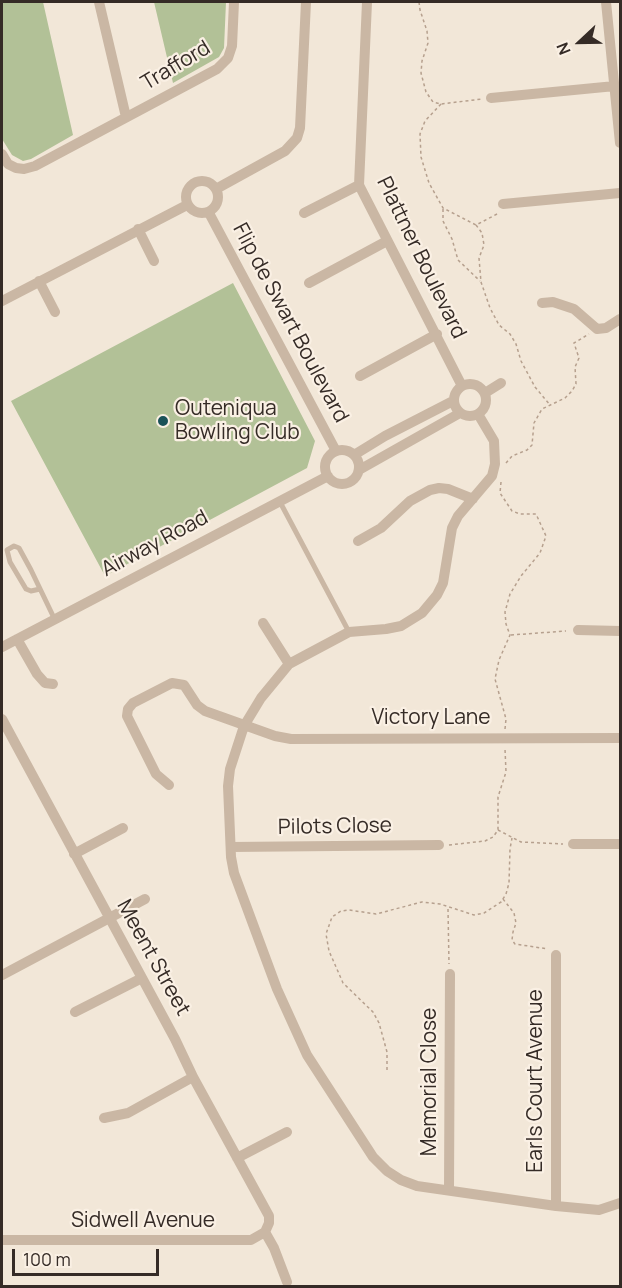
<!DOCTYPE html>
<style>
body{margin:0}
#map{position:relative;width:622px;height:1288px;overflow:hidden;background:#f2e7d8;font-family:Manrope,sans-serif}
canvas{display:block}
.frame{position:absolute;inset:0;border:3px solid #352b26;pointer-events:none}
.north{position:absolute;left:550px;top:12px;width:60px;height:60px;-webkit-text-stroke:4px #faf0e4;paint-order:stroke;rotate:248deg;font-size:16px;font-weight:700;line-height:24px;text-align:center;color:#352b26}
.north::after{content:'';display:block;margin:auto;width:21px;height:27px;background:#352b26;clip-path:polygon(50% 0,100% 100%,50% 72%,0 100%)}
.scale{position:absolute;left:12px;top:1249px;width:147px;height:27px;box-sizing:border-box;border:3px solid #352b26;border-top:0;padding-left:8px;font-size:18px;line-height:21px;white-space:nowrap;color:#352b26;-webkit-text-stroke:4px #faf0e4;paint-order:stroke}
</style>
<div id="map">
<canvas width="622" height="1288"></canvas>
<div class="frame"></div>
<div class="north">N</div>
<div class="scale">100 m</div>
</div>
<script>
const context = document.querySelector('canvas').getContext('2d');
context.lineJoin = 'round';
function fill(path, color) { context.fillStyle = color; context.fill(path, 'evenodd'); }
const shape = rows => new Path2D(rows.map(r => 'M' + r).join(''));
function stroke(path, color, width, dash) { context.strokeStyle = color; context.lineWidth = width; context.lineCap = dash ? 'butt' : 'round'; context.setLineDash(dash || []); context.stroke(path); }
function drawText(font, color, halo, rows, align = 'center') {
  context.font = font + ' Manrope,sans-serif'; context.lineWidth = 4.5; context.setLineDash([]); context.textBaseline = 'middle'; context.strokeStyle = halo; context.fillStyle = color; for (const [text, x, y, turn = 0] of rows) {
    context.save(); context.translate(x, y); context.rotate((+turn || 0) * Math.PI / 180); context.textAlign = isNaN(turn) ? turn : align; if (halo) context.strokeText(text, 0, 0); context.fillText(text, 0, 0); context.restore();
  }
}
const green = shape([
 [2,2,43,2,73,135,31,159,23,161,12,155,2,139],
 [154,2,226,2,224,48,219,57,173,83],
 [233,283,315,441,307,468,105,576,11,401]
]);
const path = shape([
 [419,2,420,10,427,31,428,43,422,61,421,73,426,92,433,102,441,104,482,99],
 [441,104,425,121,420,134,421,157,429,183,443,208,476,225,499,213],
 [443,209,443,221,452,239,458,260,480,281],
 [476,225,482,233,484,245,479,258,481,282,490,308,499,325,510,334,516,344,521,361,535,387,550,405],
 [506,463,512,456,527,450,532,445,534,423,542,409,565,398,572,391,576,384,575,367,579,358,574,343,589,334],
 [501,482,500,493,512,511,520,514,536,514,546,536,540,553,521,576,510,594,505,612,506,624,510,635,499,660,495,679,506,719,505,729],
 [511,635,566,631],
 [498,830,521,842,563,844],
 [449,845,485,841,493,837,498,830,498,797,506,772,505,749],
 [503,899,514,913,516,923,513,932,512,940,515,944,548,949],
 [448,909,449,964],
 [387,1070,387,1052,379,1023,373,1012,343,983,329,951,326,934,332,917,341,911,349,910,376,914,422,902,440,904,474,915,484,913,501,902,506,894,509,883,510,849,512,838]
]);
const lane = shape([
 [280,502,349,632],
 [40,589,31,591,26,589,10,562,7,550,14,546,19,548,31,570,55,620]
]);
const street = shape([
 [99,2,126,117],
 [367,2,359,185,462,386],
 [606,2,620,143],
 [491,98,615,86],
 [2,154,8,164,16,168,24,169,35,166,217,69,228,58,232,46,234,2],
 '186 197a16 16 0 1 1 32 0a16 16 0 1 1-32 0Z',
 [216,189,285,151,297,138,300,128,306,2],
 [503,204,620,193],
 [209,213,336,451],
 [304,213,359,185],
 [138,229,154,261],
 [39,281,55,312],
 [309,283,387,241],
 [2,301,187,205],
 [542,303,553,302,574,309,597,329,606,328,620,319],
 [360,376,437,334],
 '454 400a16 16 0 1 1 32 0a16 16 0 1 1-32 0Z',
 [485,393,501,383],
 [478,414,494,441,495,464,492,476,458,516,452,528,443,583,437,595,422,613,401,626,386,629,349,632,289,664,261,698,244,726,230,769,228,786,231,857,234,873,277,989,307,1055,373,1157,387,1171,401,1180,417,1186,556,1206,599,1210,620,1203],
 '325 467a17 17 0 1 1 34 0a17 17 0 1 1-34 0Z',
 [354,455,385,436,453,401],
 [359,470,460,413],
 [358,541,381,528,410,501,430,490,439,488,448,489,473,499],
 [263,623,289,664],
 [578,630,620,631],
 [17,639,37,674,45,683,53,684],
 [2,647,328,476],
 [2,719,175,1039,193,1077,269,1216,269,1223,265,1232,251,1240,2,1240],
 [169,785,156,774,127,716,128,709,133,703,172,683,184,685,197,705,205,711,275,736,291,739,620,738],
 [573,844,620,844],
 [231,847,439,845],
 [74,854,123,828],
 [556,955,556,1206],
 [2,975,145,899],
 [75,1012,142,978],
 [104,1118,128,1113,193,1077],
 [237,1158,287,1132],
 [449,1189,450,974],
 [265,1232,274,1248,287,1282]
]);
const markers = [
 [163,421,6,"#1a5258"]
];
const streetNames = [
 ["Trafford",176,66,-31],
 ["Plattner Boulevard",421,258,64],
 ["Flip de Swart Boulevard",290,323,62],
 ["Airway Road",155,544,-28],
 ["Victory Lane",431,718],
 ["Pilots Close",335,827,-1],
 ["Meent Street",153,958,61],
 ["Earls Court Avenue",536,1081,-90],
 ["Memorial Close",430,1082,-90],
 ["Sidwell Avenue",143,1221]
];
const poiNames = [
 ["Outeniqua",175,409],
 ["Bowling Club",175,433]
];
fill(green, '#b2c197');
stroke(path, '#b6a08e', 1.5, [3, 3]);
stroke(lane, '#cab7a4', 5);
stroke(street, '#cab7a4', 10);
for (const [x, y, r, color] of markers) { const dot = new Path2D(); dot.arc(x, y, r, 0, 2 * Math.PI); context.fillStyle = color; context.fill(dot); stroke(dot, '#faf0e4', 2); }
drawText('21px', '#352b26', '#faf0e4', streetNames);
drawText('21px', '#352b26', '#faf0e4', poiNames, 'left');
</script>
